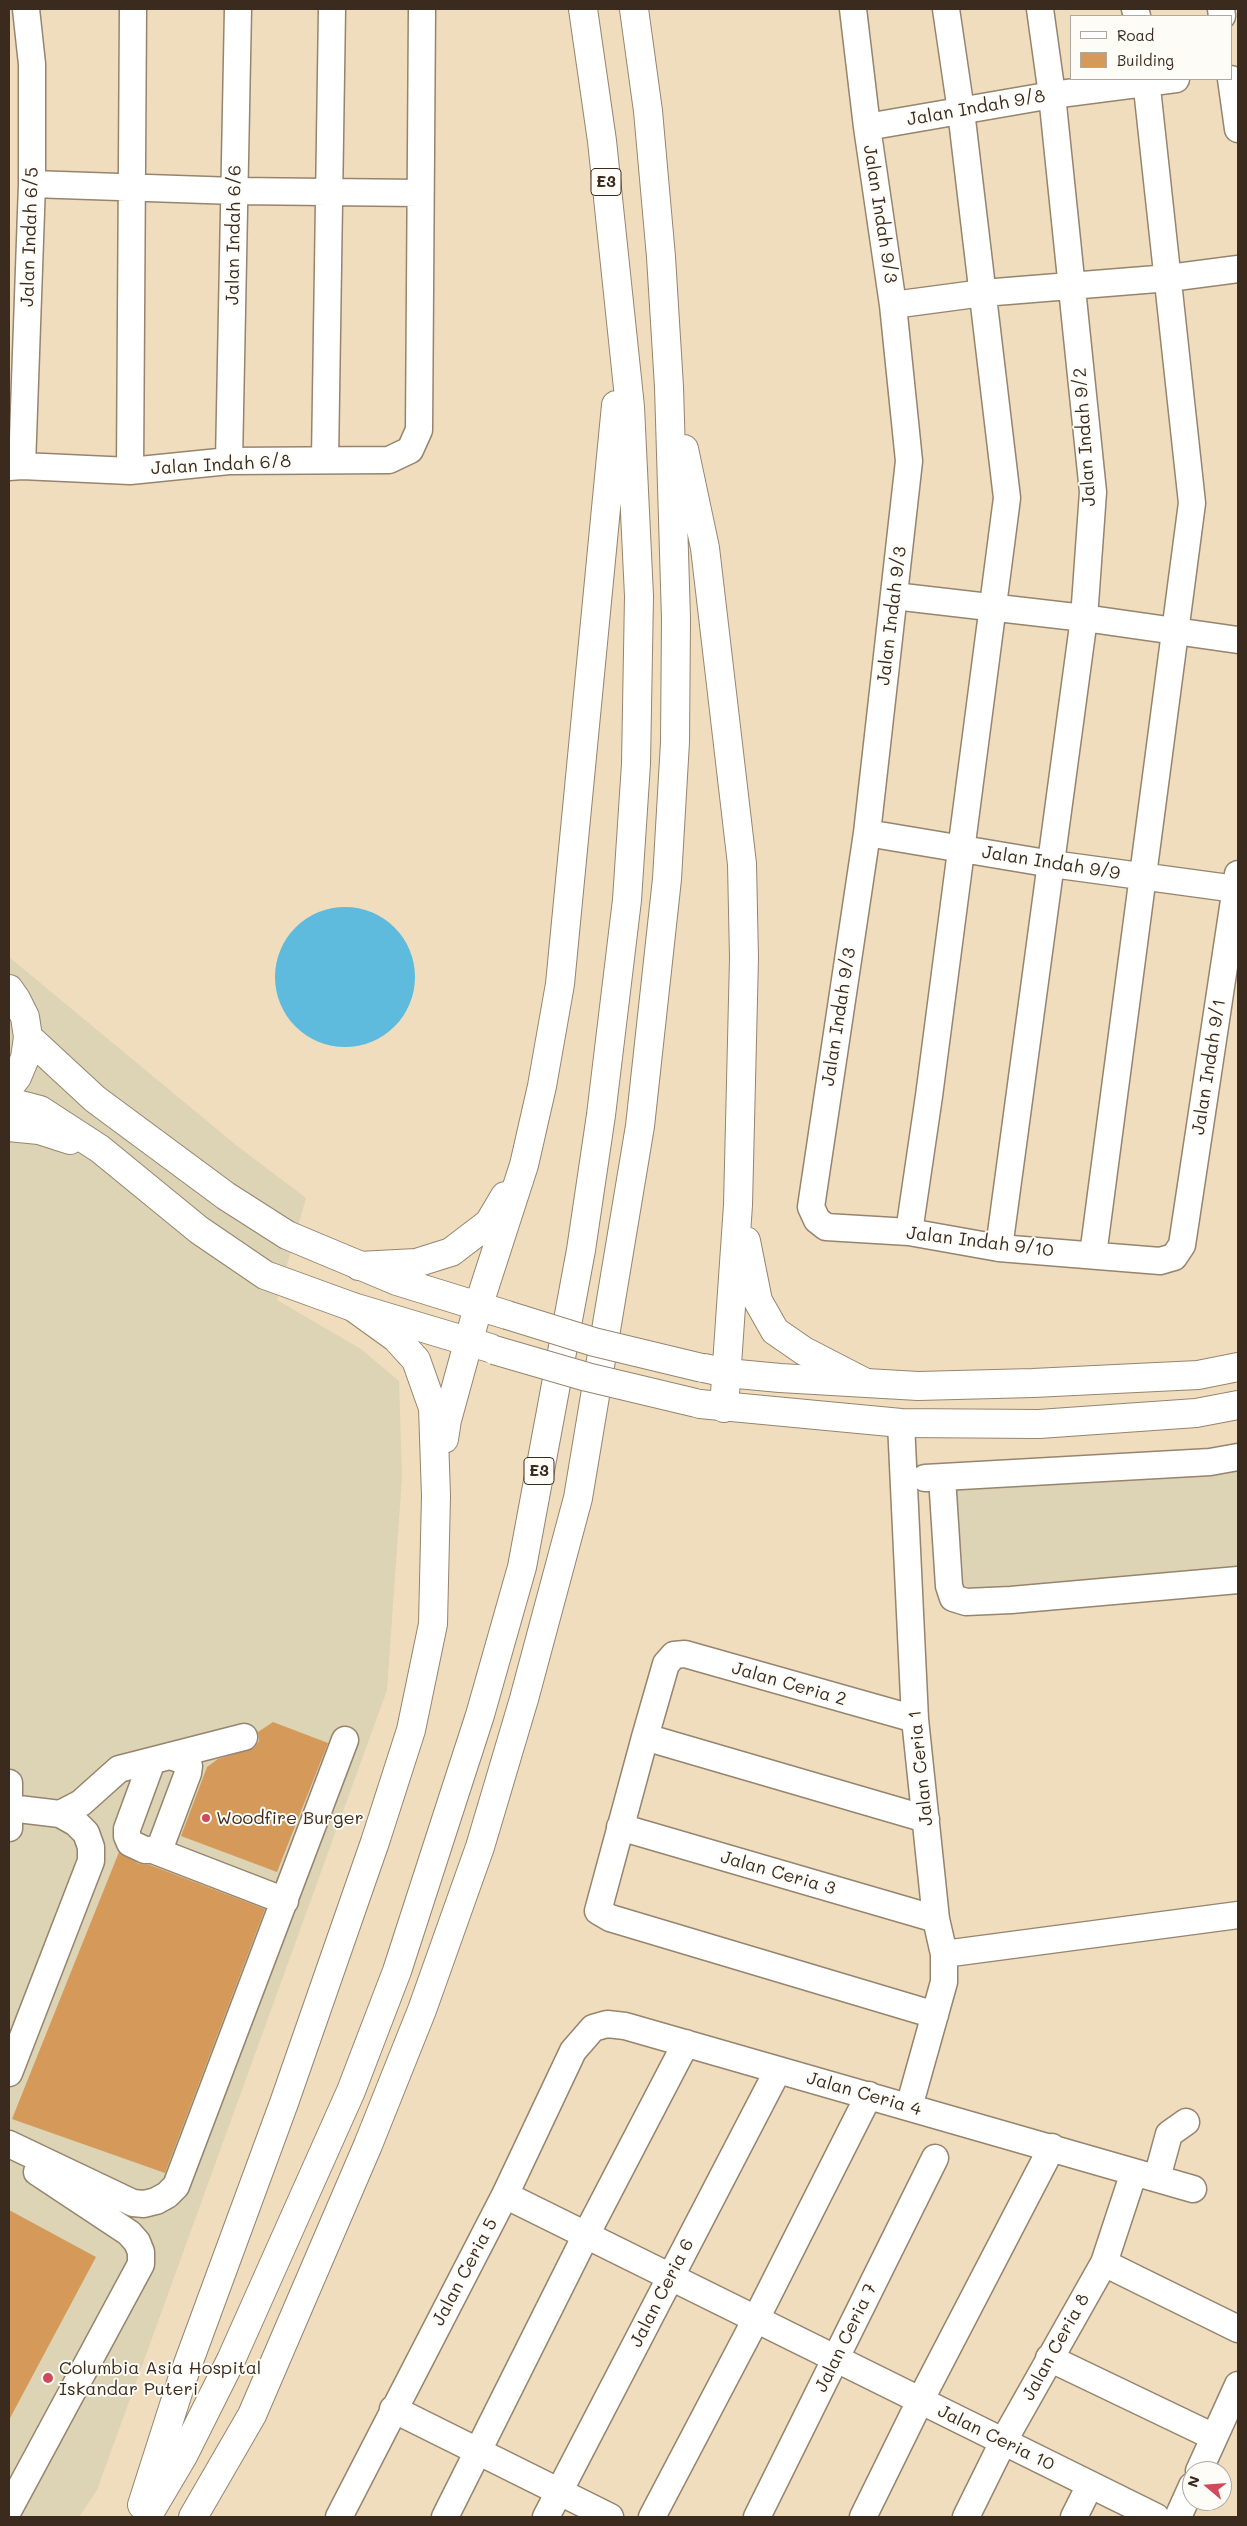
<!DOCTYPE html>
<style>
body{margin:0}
#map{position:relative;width:1247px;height:2526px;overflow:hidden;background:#f0ddbe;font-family:Mali,sans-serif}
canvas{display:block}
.frame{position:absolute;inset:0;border:10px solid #3b2a1e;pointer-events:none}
.legend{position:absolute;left:1070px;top:15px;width:162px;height:65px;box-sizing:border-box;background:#fdfcf7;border:1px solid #afa8a0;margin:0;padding:6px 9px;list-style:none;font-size:15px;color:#3b2a1e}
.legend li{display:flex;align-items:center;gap:10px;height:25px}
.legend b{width:25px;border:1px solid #afa8a0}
.north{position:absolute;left:1182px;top:2461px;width:50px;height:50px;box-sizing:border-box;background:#fdfcf7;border:1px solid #afa8a0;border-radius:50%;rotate:288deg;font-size:14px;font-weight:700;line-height:20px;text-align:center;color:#3b2a1e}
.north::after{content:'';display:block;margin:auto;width:18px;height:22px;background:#d1495b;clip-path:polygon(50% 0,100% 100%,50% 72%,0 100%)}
</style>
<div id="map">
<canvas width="1247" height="2526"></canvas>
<div class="frame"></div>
<ul class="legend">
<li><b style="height:6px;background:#fff"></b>Road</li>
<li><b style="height:14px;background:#d59a59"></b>Building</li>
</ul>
<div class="north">N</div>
</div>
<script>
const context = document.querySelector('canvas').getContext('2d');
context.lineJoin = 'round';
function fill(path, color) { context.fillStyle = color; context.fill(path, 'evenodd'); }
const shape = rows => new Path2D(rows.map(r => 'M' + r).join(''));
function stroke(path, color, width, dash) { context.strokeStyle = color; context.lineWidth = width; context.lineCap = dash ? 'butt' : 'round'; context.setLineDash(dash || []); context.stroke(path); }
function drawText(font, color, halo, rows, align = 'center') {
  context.font = font + ' Mali,sans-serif'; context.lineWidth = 4; context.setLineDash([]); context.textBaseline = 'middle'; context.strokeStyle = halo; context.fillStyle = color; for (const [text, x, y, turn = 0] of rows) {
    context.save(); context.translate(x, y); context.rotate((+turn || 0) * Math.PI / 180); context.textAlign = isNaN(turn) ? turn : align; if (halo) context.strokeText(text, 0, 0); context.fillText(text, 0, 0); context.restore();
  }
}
const built = shape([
 [9,957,236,1145,306,1198,277,1300,361,1349,399,1381,402,1477,387,1690,97,2490,79,2517,9,2517],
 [1238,1450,1238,1582,967,1606,936,1471]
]);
const water = shape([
 '275 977a70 70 0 1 1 140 0a70 70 0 1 1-140 0Z'
]);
const building = shape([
 [273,1722,328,1743,277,1872,181,1836,207,1767,218,1759,254,1748,259,1741,258,1732],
 [119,1852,139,1864,150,1865,265,1909,165,2173,12,2119],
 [9,2210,96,2257,9,2420]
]);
const minor = shape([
 [853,9,867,127,893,305,909,461,867,833,811,1207,817,1220,826,1227,909,1232,999,1248,1160,1261,1174,1257,1182,1245,1238,874],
 [1135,9,1137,16],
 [1221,9,1222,16],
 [1231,79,1238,129],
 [867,127,1052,95,1176,79],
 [32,184,235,191,420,193],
 [893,305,983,293,1169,278,1238,269],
 [325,460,332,9],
 [229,461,238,9],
 [22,466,32,184,32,64,26,9],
 [9,467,22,466,130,471,229,461,389,460,410,450,419,430,422,9],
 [130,471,133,9],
 [894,596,1084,618,1238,640],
 [867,833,1052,864,1236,889],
 [909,1232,929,1096,1007,498,961,111,946,9],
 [999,1248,1084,618,1093,492,1052,95,1040,9],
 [1093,1255,1192,503,1146,79],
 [901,1423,915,1719,936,1919,944,1954,944,1982,909,2107],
 [942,1477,949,1586,953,1598,966,1602,1011,1600,1238,1580],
 [925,1478,1210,1462,1238,1457],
 [915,1719,685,1654,674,1655,666,1664,645,1737,598,1911,610,1918,935,2015],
 [645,1737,926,1819],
 [152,1761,127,1829,127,1836,130,1843,145,1850,153,1850,161,1845,188,1773,189,1766,185,1761,170,1756],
 [9,1783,9,1828],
 [60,1814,81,1803,119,1769,244,1737],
 [620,1827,936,1919],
 [153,1850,285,1901],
 [944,1954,1238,1915],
 [9,2073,91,1861,91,1847,86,1833,76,1823,60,1814,10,1808],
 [9,2144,133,2203,144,2204,156,2201,167,2195,176,2186,345,1740],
 [1157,2178,1169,2134,1186,2122],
 [505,2195,1156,2517],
 [1104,2263,1238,2329],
 [1049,2358,1214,2437],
 [393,2409,610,2517],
 [1199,2471,1238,2385],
 [9,2509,141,2264,141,2252,137,2242,129,2233,37,2172],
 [339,2517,505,2195,573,2051,593,2028,607,2024,625,2026,1193,2189],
 [445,2517,586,2235,686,2043],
 [546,2517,778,2070],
 [652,2517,756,2319,869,2095],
 [757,2517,935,2158],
 [863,2517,920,2401,1052,2147],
 [966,2517,1003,2442,1104,2263,1134,2172],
 [1074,2517,1090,2485],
 [1178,2517,1192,2486]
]);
const major = shape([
 [9,989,16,999,25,1017,28,1037,25,1058,17,1077,9,1087],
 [28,1037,95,1099,226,1196,287,1235,397,1281,507,1315],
 [9,1104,17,1104,40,1110,100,1149,199,1230,265,1275,353,1307,490,1348],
 [9,1127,39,1130,70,1140],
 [704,1368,727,1373,780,1378,918,1386,1033,1383,1198,1375,1238,1367],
 [700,1404,901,1423,1039,1424,1196,1413,1238,1405]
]);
const highway = shape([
 [684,449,705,548,742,864,744,958,738,1205,724,1408],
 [746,1241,758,1301,775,1331,804,1351,864,1382],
 [359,1266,416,1263,451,1252,489,1223,505,1196],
 [444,1439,447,1420,478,1307,524,1165,542,1086,560,984,616,405],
 [142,2505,182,2380,284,2103,375,1842,411,1730,433,1624,436,1496,433,1408,416,1360,396,1338,353,1307],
 [147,2517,183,2456,231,2360,351,2091,397,1971,480,1715,522,1567,581,1250,601,1115,627,900,636,764,639,596,630,407,602,141,583,9],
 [193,2517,252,2415,368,2145,422,2010,480,1847,524,1699,578,1498,640,1126,667,879,675,742,676,619,669,387,661,257,648,111,634,9]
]);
const majorBridge = shape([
 [507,1315,594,1342,702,1368],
 [494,1350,587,1377,696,1403]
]);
const markers = [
 [206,1818,5,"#d1495b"],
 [48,2378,6,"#d1495b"]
];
const shields = [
 [606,182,30],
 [539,1471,30]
];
const shieldNames = [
 ["E3",606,182],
 ["E3",539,1471]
];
const streetNames = [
 ["Jalan Indah 9/8",976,108,-10],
 ["Jalan Indah 9/3",880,214,81],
 ["Jalan Indah 6/6",234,235,-89],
 ["Jalan Indah 6/5",30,237,-88],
 ["Jalan Indah 9/2",1085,437,-94],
 ["Jalan Indah 6/8",221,465,-3],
 ["Jalan Indah 9/3",892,616,-83],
 ["Jalan Indah 9/9",1051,863,9],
 ["Jalan Indah 9/3",839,1017,-81],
 ["Jalan Indah 9/1",1209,1067,-81],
 ["Jalan Indah 9/10",980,1242,7],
 ["Jalan Ceria 2",789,1684,16],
 ["Jalan Ceria 1",921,1768,-96],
 ["Jalan Ceria 3",778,1873,16],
 ["Jalan Ceria 4",864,2094,16],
 ["Jalan Ceria 5",465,2272,-62],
 ["Jalan Ceria 6",662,2293,-63],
 ["Jalan Ceria 7",846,2338,-64],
 ["Jalan Ceria 8",1056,2347,-61],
 ["Jalan Ceria 10",996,2438,26]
];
const poiNames = [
 ["Woodfire Burger",216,1818],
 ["Columbia Asia Hospital",59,2368],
 ["Iskandar Puteri",59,2389]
];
fill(built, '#dcd4b4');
fill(water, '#5fbbdd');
fill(building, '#d59a59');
stroke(minor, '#96846e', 29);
stroke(major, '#96846e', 30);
stroke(highway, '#96846e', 30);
stroke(minor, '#fff', 26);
stroke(major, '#fff', 28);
stroke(highway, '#fff', 28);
stroke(majorBridge, '#96846e', 30, []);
stroke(majorBridge, '#fff', 28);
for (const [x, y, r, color] of markers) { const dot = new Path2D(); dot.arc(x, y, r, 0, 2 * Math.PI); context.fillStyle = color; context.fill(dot); stroke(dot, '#fdfcf7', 2); }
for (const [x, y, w] of shields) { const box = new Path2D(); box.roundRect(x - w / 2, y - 13.5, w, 27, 4); context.fillStyle = '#fdfcf7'; context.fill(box); stroke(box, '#3b2a1e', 1); }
drawText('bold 16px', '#3b2a1e', null, shieldNames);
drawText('18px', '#3b2a1e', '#fdfcf7', streetNames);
drawText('18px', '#3b2a1e', '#fdfcf7', poiNames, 'left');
</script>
